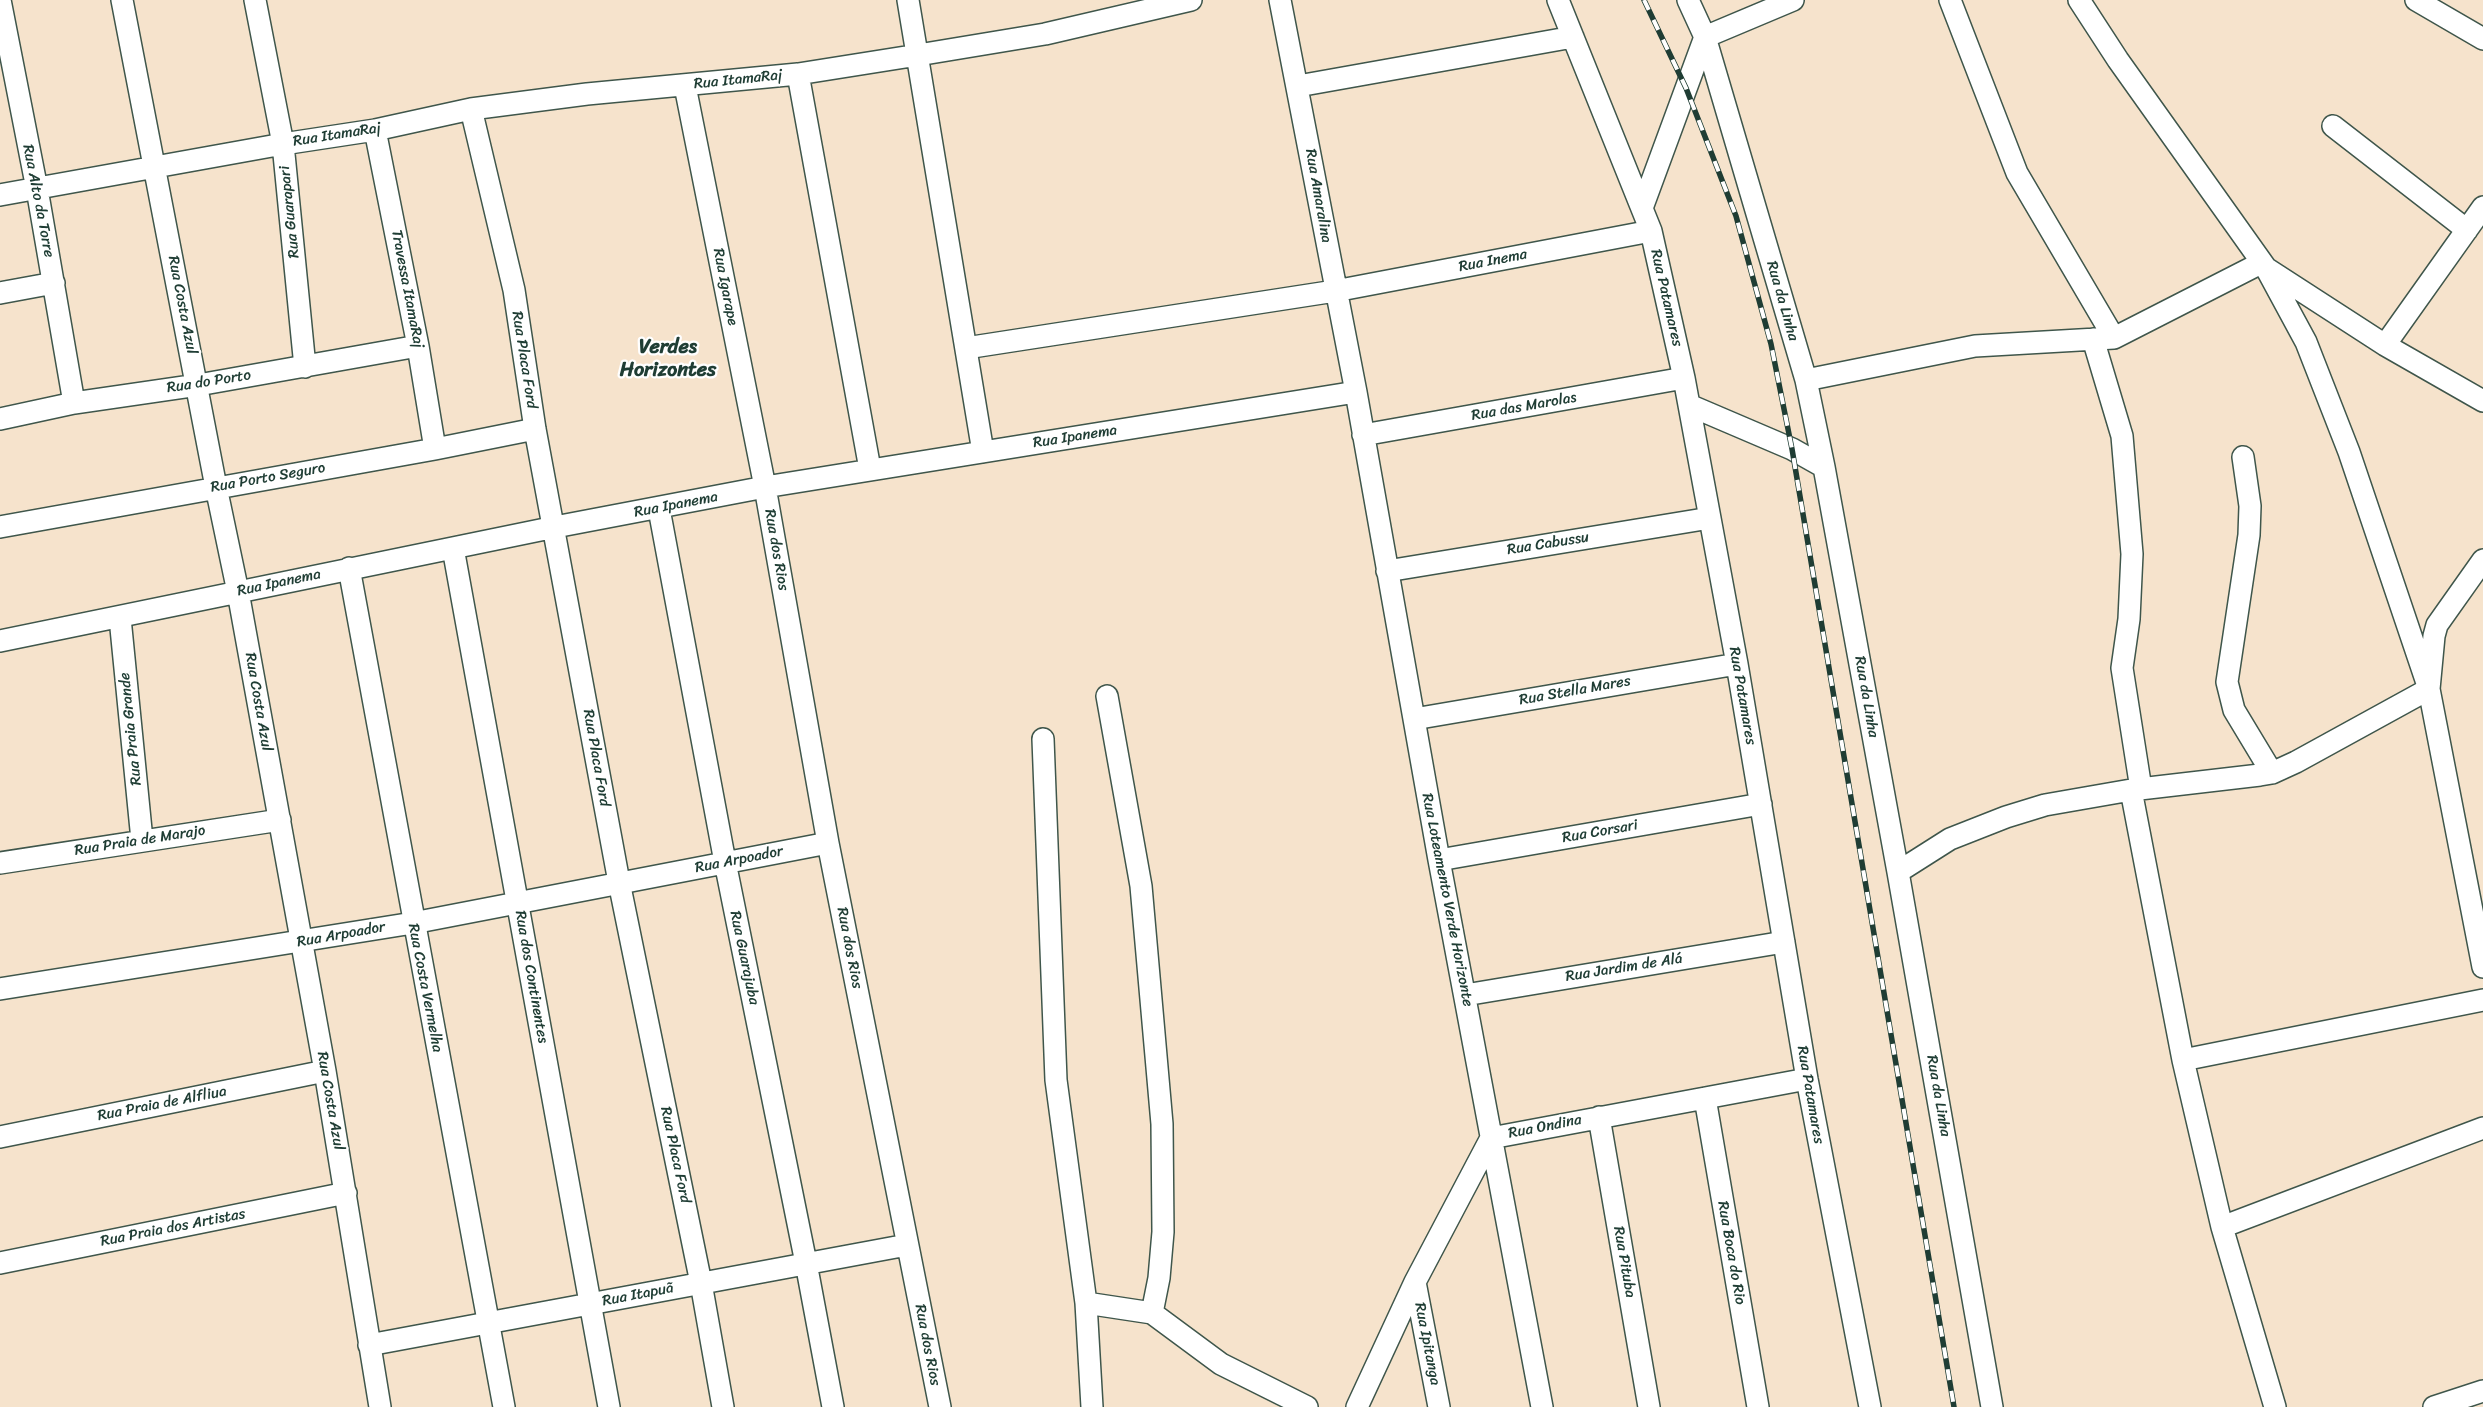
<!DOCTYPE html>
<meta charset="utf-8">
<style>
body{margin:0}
canvas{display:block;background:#f6e3cc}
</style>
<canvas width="2483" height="1407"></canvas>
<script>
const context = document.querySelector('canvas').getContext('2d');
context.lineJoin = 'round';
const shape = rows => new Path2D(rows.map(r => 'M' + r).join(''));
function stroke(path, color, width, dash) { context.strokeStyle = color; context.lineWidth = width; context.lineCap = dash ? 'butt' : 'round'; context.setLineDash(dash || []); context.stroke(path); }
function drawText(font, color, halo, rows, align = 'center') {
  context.font = font + ' Sriracha,sans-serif'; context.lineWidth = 4.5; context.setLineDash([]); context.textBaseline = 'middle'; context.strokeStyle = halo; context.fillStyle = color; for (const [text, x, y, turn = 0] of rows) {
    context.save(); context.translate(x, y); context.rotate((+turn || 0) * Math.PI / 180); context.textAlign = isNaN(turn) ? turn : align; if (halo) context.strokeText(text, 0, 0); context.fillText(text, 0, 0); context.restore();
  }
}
const minor = shape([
 [0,0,37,189,74,403],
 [122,0,216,487,238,592,325,1071,380,1407],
 [255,0,283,144,305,367],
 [908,0,983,452],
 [1280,0,1356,392,1439,860,1542,1407],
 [1558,0,1651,231,1684,378,1737,664,1807,1079,1870,1407],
 [1688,0,1705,37,1806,380,1824,467,1898,872,1992,1407],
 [1950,0,2017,173,2114,338],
 [2079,0,2118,60,2266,268,2385,345,2483,401],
 [2416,0,2483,39],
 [798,74,870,469],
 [685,86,765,487,828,843,940,1407],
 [1298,86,1573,37],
 [471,109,514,290,535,429,619,882,701,1283,723,1407],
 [2333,126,2467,230],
 [375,130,418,346,435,449],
 [0,195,283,144,375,130,471,109,587,94,798,74,918,55,1045,34,1191,0],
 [1642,208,1705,37,1793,0],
 [2266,268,2306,342,2349,452,2429,689,2483,967],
 [0,293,54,283],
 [2093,339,2122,436,2132,554,2129,619,2122,668,2141,789],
 [2385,345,2483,207],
 [966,348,1335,291,1651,231],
 [1806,380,1975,346,2114,338,2261,263],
 [1689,405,1792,449,1824,467],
 [0,419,74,403,198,385,418,346],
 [1363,435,1684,378],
 [2243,457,2250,506,2249,535,2227,682,2234,710,2272,773],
 [659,509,725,862,806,1263,833,1407],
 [0,527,435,449,535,429],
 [453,548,609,1407],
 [349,568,504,1407],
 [1387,571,1710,518],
 [120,618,142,840],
 [0,641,555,527,765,487,1356,392],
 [1107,696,1141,886,1162,1124,1163,1232,1159,1278,1152,1313],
 [1414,719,1737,664],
 [1043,739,1056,1080,1086,1303,1092,1407],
 [2131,790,2183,1060,2222,1227,2275,1407],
 [1439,860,1761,804],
 [0,863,280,820],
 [1898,872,1950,839,2006,817,2045,805,2131,790,2260,775,2272,773,2296,762,2429,689,2434,636,2437,625,2483,560],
 [0,989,413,923,828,843],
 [1465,995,1784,942],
 [2183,1060,2483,1000],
 [1705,1098,1758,1407],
 [1599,1117,1649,1407],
 [0,1137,325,1071],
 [2222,1227,2483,1128],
 [0,1263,346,1193],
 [1415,1282,1439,1407],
 [1086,1303,1152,1313,1221,1364,1307,1407],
 [369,1345,907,1245],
 [1357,1407,1415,1282,1491,1138,1807,1079],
 [2434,1407,2483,1391]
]);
const rail = shape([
 [1644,0,1686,88,1736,216,1771,344,1792,449,1954,1407]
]);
const streetNames = [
 ["Rua ItamaRaj",738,80,-6],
 ["Rua ItamaRaj",337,135,-9],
 ["Rua Amaralina",1318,196,80],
 ["Rua Alto da Torre",38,201,79],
 ["Rua Guarapari",290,212,-96],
 ["Rua Inema",1493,261,-11],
 ["Rua Igarape",725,287,79],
 ["Travessa ItamaRaj",407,289,79],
 ["Rua Patamares",1666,298,77],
 ["Rua da Linha",1782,301,74],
 ["Rua Costa Azul",182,305,79],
 ["Rua Placa Ford",524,360,81],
 ["Rua do Porto",209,382,-9],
 ["Rua das Marolas",1524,407,-10],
 ["Rua Ipanema",1075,437,-9],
 ["Rua Porto Seguro",268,478,-10],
 ["Rua Ipanema",676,505,-11],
 ["Rua Cabussu",1548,544,-9],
 ["Rua dos Rios",776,550,80],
 ["Rua Ipanema",279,583,-12],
 ["Rua Stella Mares",1575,691,-10],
 ["Rua Patamares",1742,696,80],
 ["Rua da Linha",1866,697,80],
 ["Rua Costa Azul",258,702,80],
 ["Rua Praia Grande",131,729,-96],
 ["Rua Placa Ford",596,758,80],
 ["Rua Corsari",1600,832,-10],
 ["Rua Praia de Marajo",140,841,-9],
 ["Rua Arpoador",739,860,-11],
 ["Rua Loteamento Verde Horizonte",1447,900,79],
 ["Rua Arpoador",341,935,-10],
 ["Rua dos Rios",849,948,79],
 ["Rua Guarajuba",744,958,78],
 ["Rua Jardim de Alá",1624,968,-9],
 ["Rua dos Continentes",531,977,80],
 ["Rua Costa Vermelha",425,988,79],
 ["Rua Patamares",1810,1095,80],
 ["Rua da Linha",1938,1096,80],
 ["Rua Costa Azul",330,1101,80],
 ["Rua Praia de Alfliua",162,1104,-11],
 ["Rua Ondina",1545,1127,-11],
 ["Rua Placa Ford",675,1155,78],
 ["Rua Praia dos Artistas",173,1228,-11],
 ["Rua Boca do Rio",1731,1253,80],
 ["Rua Pituba",1624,1262,80],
 ["Rua Itapuã",638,1295,-11],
 ["Rua Ipitanga",1427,1344,79],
 ["Rua dos Rios",927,1345,79]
];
const districtNames = [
 ["Verdes",668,348],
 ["Horizontes",668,371]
];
stroke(minor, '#3f564b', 24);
stroke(minor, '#fff', 21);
stroke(rail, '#1f3d34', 5.5);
stroke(rail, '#fff', 4, [11]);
drawText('15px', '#1f3d34', '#fff', streetNames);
drawText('bold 20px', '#1f3d34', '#fff', districtNames);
</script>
